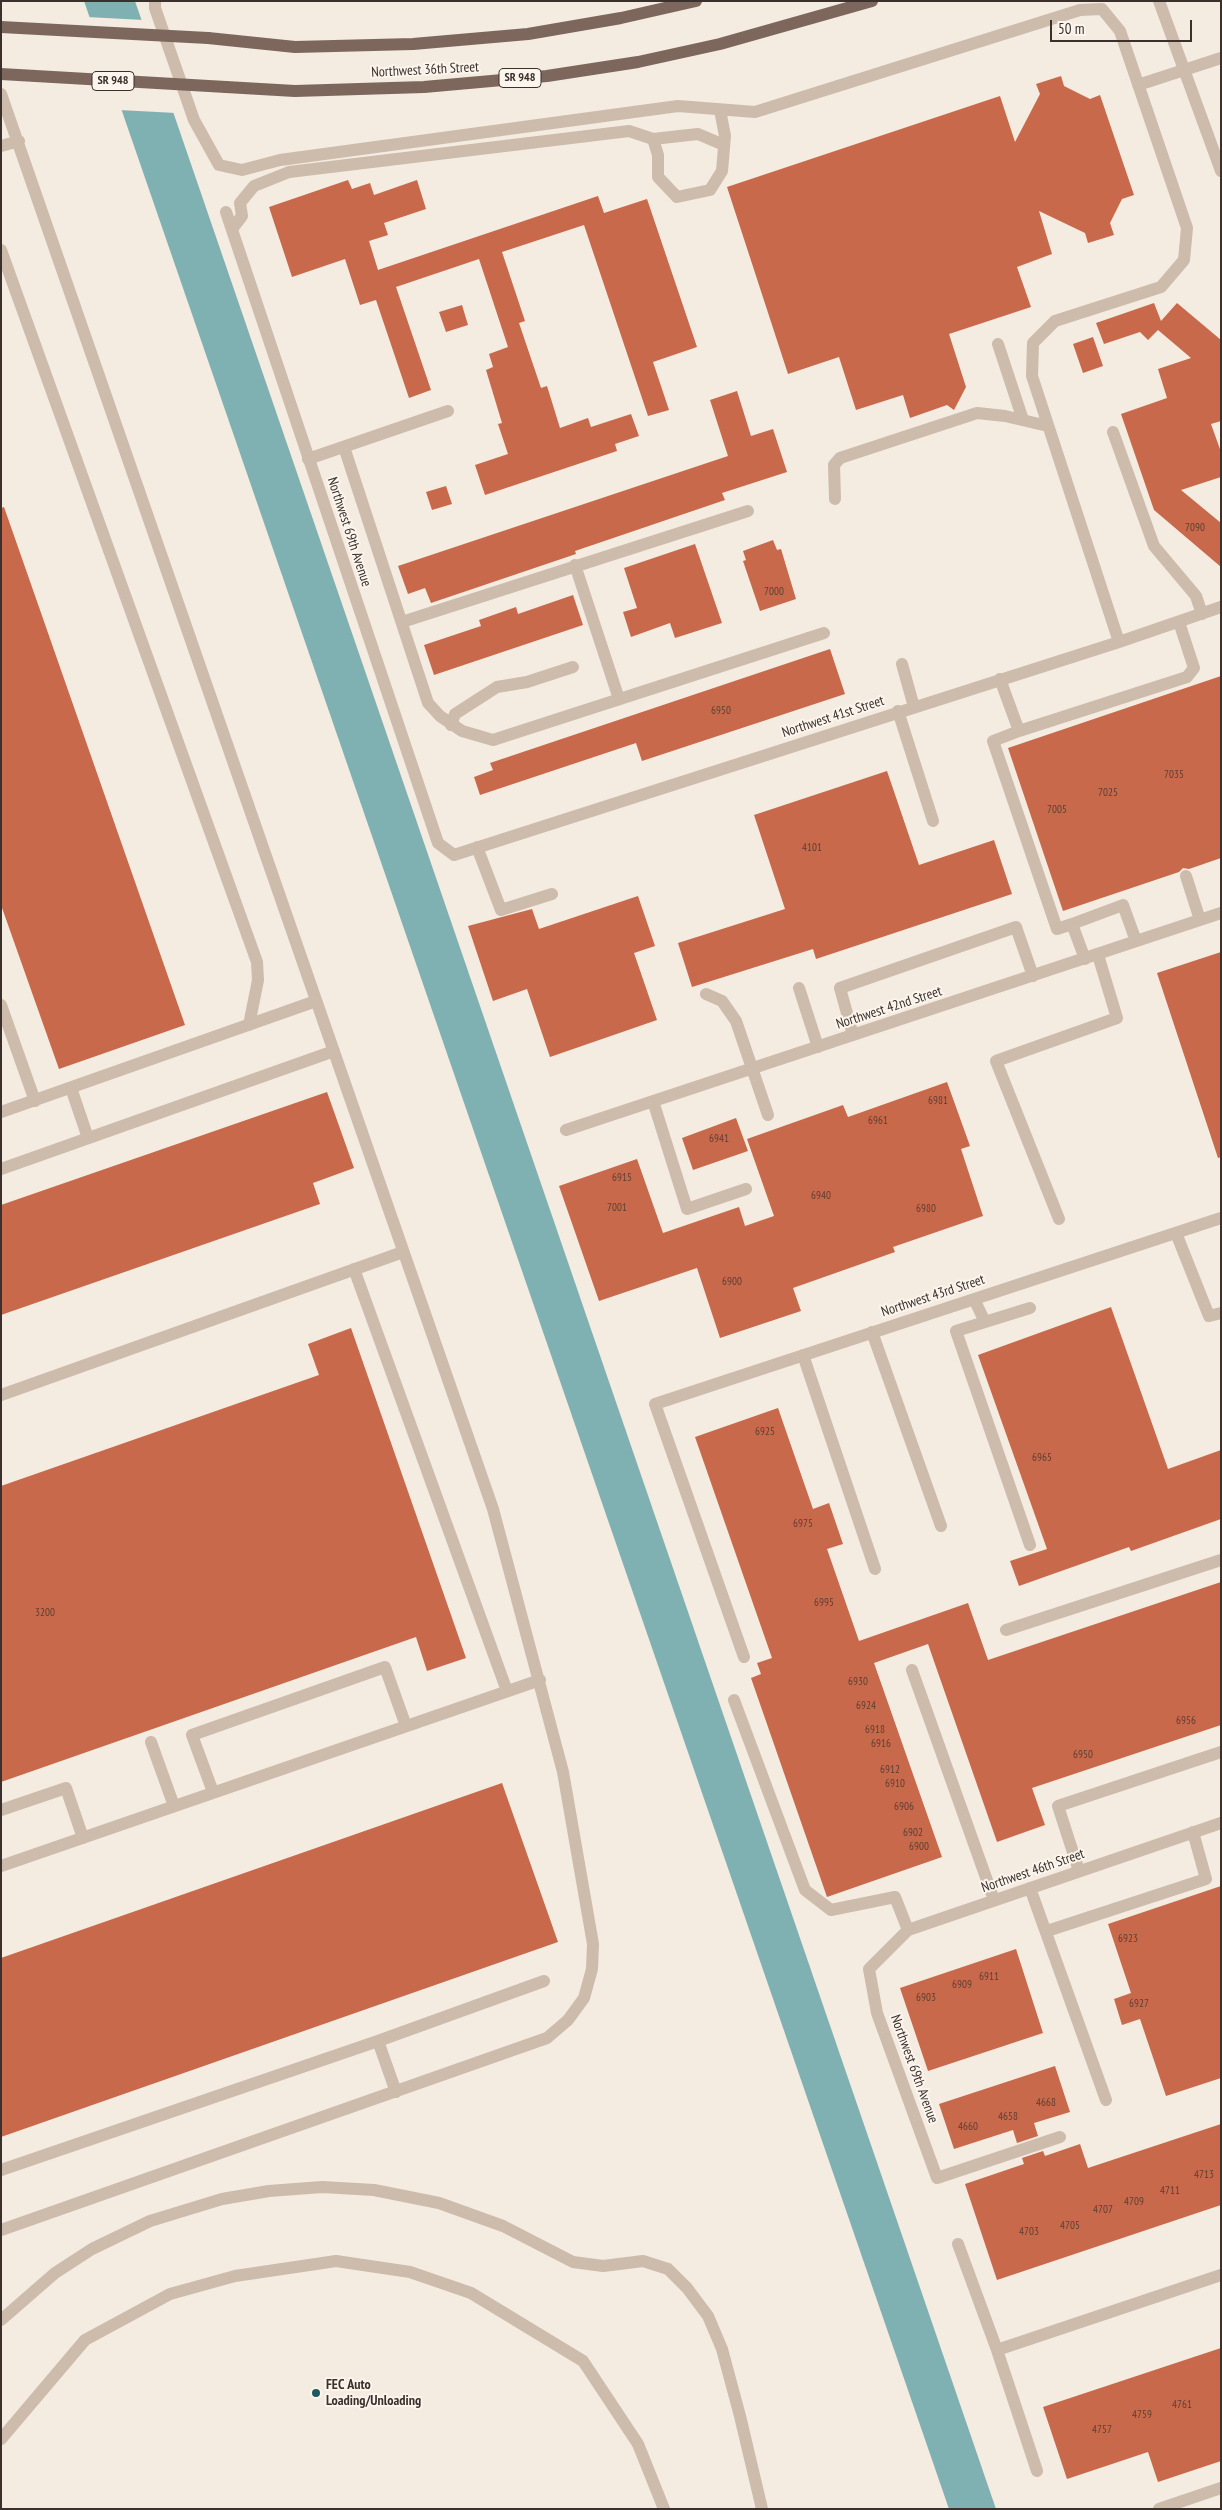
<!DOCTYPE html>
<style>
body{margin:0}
#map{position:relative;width:1222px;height:2510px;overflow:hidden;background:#f4ebe1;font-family:"PT Sans Narrow",sans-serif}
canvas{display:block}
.frame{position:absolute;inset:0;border:2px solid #3b302b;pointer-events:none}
.scale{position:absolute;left:1050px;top:20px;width:142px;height:22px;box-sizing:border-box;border:2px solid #3b302b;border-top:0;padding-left:6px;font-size:15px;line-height:18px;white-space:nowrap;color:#3b302b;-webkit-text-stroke:4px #fbf5ee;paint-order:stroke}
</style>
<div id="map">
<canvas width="1222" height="2510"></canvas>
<div class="frame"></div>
<div class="scale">50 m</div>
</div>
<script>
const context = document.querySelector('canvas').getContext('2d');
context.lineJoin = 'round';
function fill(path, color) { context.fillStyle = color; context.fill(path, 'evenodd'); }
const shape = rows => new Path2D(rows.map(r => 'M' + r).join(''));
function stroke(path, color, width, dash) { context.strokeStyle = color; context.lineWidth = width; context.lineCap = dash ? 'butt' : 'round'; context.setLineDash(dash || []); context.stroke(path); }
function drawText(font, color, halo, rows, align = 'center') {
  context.font = font + ' "PT Sans Narrow",sans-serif'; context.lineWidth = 4; context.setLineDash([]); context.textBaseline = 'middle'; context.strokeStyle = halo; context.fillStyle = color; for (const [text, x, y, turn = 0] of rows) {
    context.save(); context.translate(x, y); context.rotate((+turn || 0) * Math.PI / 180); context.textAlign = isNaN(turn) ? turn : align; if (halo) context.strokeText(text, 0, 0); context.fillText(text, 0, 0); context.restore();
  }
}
const water = shape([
 [84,1,135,1,996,2509,949,2509]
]);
const pier = shape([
 [87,17,144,20,176,113,119,110]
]);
const building = shape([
 [1061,76,1064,86,1090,99,1100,95,1134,195,1122,199,1110,223,1114,235,1088,243,1085,233,1039,211,1052,254,1017,267,1031,307,949,334,966,387,954,410,947,405,910,418,903,395,856,410,839,357,788,374,727,187,1000,96,1015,142,1040,94,1036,84],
 [348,180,352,189,370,183,374,195,417,180,426,209,384,223,388,235,369,241,378,270,598,196,604,213,647,199,697,347,653,362,669,410,648,416,584,225,502,252,525,321,519,323,541,388,547,386,560,428,588,418,591,427,631,414,639,436,615,444,617,451,485,495,475,465,508,454,498,424,502,423,486,370,493,367,489,354,508,347,479,259,396,287,431,390,409,398,376,300,360,305,345,259,292,277,269,207],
 [1154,303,1161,321,1177,303,1221,340,1221,421,1211,424,1221,452,1221,477,1181,490,1221,523,1221,567,1154,510,1121,414,1167,398,1158,369,1191,358,1158,330,1148,340,1140,332,1104,344,1096,323],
 [462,305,468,325,446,332,439,312],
 [1093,337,1103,366,1083,373,1073,344],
 [737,391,751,436,773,429,787,472,722,493,725,500,575,551,576,554,431,603,425,588,408,594,398,566,728,456,710,400],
 [446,486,452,504,432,510,426,492],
 [4,507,185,1025,59,1069,1,905,1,508],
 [773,540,777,550,781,549,796,599,760,611,743,561,746,560,743,551],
 [695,544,722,623,675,638,670,623,631,637,623,612,637,608,624,568],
 [573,595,583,625,434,675,424,645,481,626,479,620,516,607,518,614],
 [830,649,845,694,642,761,636,743,480,795,474,777,493,770,490,763],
 [1221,676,1221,858,1189,869,1183,868,1179,872,1063,911,1008,748],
 [887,771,919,865,994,840,1012,894,816,959,813,949,692,987,678,943,785,909,754,815],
 [638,896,655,946,634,953,657,1020,550,1057,527,989,493,1001,468,926,532,909,539,929],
 [1221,952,1221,1157,1218,1158,1157,973],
 [947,1082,970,1146,961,1149,983,1216,893,1247,895,1252,793,1288,801,1311,720,1338,697,1268,599,1301,559,1186,637,1159,663,1233,739,1207,745,1226,774,1216,747,1139,843,1105,848,1117],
 [327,1092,354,1168,313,1183,320,1204,1,1315,1,1205],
 [736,1118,748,1151,693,1170,682,1138],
 [1111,1307,1168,1469,1221,1450,1221,1519,1131,1551,1129,1547,1019,1586,1010,1561,1047,1549,978,1355],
 [351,1328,466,1658,427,1671,416,1637,1,1782,1,1486,319,1375,308,1344],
 [778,1408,813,1509,829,1503,843,1544,827,1549,859,1641,968,1603,988,1660,1221,1582,1221,1725,1032,1788,1045,1825,997,1842,928,1644,874,1663,942,1857,827,1897,751,1678,761,1674,757,1663,772,1658,695,1437],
 [502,1783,558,1942,1,2137,1,1958],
 [1221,1886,1221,2078,1166,2096,1140,2019,1122,2025,1114,1999,1131,1993,1108,1924],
 [1016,1949,1043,2033,928,2071,900,1988],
 [1055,2066,1070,2112,1034,2123,1038,2136,1017,2143,1013,2130,954,2149,939,2104],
 [1221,2124,1221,2205,997,2280,965,2184,1024,2164,1022,2158,1043,2151,1045,2156,1080,2144,1088,2168],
 [1221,2348,1221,2461,1158,2482,1148,2452,1067,2479,1043,2407]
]);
const minor = shape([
 [155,1,155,8,194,120,219,165,242,170,280,160,678,106,755,112,1080,10,1102,9,1120,31,1187,228,1184,260,1161,287,1055,321,1033,343,1032,376,1119,642],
 [1159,1,1221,171],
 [1138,85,1221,58],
 [1,94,493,1509,563,1772,593,1944,592,1969,584,1998,568,2020,547,2038,1,2230],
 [653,139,698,134,724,145],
 [1,146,19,141],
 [226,212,438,843,454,855,1119,642,1221,607],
 [232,229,242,216,240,203,254,186,289,172,629,131,653,139,658,155,658,177,677,197,710,190,722,171,725,136,720,110],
 [1,250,257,962,258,980,249,1025],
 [998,344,1023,420],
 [1113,432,1154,546,1196,596,1202,614],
 [344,447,428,703,440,716,462,731,493,740,824,633],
 [308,459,448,411],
 [835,499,834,465,840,458,977,413,1005,416,1048,426],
 [575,565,619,699],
 [402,622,748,511],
 [902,664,914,707],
 [1000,679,1019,731,1187,677,1194,668,1179,622],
 [898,711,933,821],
 [451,725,455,714,497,687,527,682,573,667],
 [1019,731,993,741,1057,929,1072,924,1085,959],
 [477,847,501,910,552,894],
 [1186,876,1200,920],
 [1072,924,1123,905,1136,941],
 [799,988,818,1047],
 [706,994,722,1001,736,1021,768,1115],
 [1,1005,35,1101],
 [853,1035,840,988,1016,927,1033,976],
 [71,1088,88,1138],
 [653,1101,687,1209,746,1189],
 [1,1112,316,1001],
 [566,1130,1221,913],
 [1,1169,334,1051],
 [1059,1219,996,1061,1117,1018,1098,955],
 [1176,1233,1209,1316,1221,1313],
 [354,1269,507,1691],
 [974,1299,985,1322,1030,1308],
 [985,1322,956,1331,1030,1545],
 [872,1332,941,1526],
 [803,1355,875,1569],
 [1,1395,403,1252],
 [1006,1630,1221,1560],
 [744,1657,655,1404,1221,1218],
 [912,1670,994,1900],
 [734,1700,805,1890,831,1910,895,1897,908,1930],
 [151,1742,174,1806],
 [213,1792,192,1735,385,1667,406,1726],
 [1,1810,66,1788,83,1838],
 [1,1866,540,1680],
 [1079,1871,1058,1806,1221,1752],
 [1030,1888,1106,2100],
 [1047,1931,1206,1879,1193,1832],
 [378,2041,544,1981],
 [1060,2137,937,2178,877,2013,869,1969,908,1930,1221,1823],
 [1,2170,378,2041,396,2092],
 [958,2244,997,2350,1037,2471],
 [1,2320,55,2273,92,2249,150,2221,222,2199,269,2191,322,2187,374,2190,439,2203,503,2226,573,2262,603,2266,643,2261,668,2269,687,2288,708,2316,722,2349,740,2416,762,2509],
 [997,2350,1221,2275],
 [1,2439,85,2340,170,2294,235,2276,336,2261,410,2272,471,2293,583,2361,638,2444,664,2509],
 [1159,2509,1221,2488]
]);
const major = shape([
 [208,38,295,47,413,44,528,34,621,18,696,1],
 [226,87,295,91,424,87,547,76,638,62,720,44,872,1]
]);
const majorBridge = shape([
 [1,27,208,38],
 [1,74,226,87]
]);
const markers = [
 [316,2393,5,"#1f5a5e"]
];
const numberNames = [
 ["7090",1195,528],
 ["7000",774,592],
 ["6950",721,711],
 ["7035",1174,775],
 ["7025",1108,793],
 ["7005",1057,810],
 ["4101",812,848],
 ["6981",938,1101],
 ["6961",878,1121],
 ["6941",719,1139],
 ["6915",622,1178],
 ["6940",821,1196],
 ["7001",617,1208],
 ["6980",926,1209],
 ["6900",732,1282],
 ["6925",765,1432],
 ["6965",1042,1458],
 ["6975",803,1524],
 ["6995",824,1603],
 ["3200",45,1613],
 ["6930",858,1682],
 ["6924",866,1706],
 ["6956",1186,1721],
 ["6918",875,1730],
 ["6916",881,1744],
 ["6950",1083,1755],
 ["6912",890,1770],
 ["6910",895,1784],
 ["6906",904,1807],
 ["6902",913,1833],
 ["6900",919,1847],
 ["6923",1128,1939],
 ["6911",989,1977],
 ["6909",962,1985],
 ["6903",926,1998],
 ["6927",1139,2004],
 ["4668",1046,2103],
 ["4658",1008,2117],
 ["4660",968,2127],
 ["4713",1204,2175],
 ["4711",1170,2191],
 ["4709",1134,2202],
 ["4707",1103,2210],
 ["4705",1070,2226],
 ["4703",1029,2232],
 ["4761",1182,2405],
 ["4759",1142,2415],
 ["4757",1102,2430]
];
const shields = [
 [520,78,42],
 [113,81,42]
];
const shieldNames = [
 ["SR 948",520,78],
 ["SR 948",113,81]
];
const streetNames = [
 ["Northwest 36th Street",425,70,-3],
 ["Northwest 69th Avenue",349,532,72],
 ["Northwest 41st Street",833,717,-18],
 ["Northwest 42nd Street",889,1008,-18],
 ["Northwest 43rd Street",933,1296,-18],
 ["Northwest 46th Street",1033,1871,-19],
 ["Northwest 69th Avenue",914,2069,70]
];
const poiNames = [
 ["FEC Auto",326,2385],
 ["Loading/Unloading",326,2401]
];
fill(water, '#7fb0b2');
fill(pier, '#f4ebe1');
fill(building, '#c8694b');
stroke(minor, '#cdbbac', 12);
stroke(major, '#7d675c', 12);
stroke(majorBridge, '#7d675c', 12);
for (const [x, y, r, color] of markers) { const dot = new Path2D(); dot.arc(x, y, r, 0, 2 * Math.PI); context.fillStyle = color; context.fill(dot); stroke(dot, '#fbf5ee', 2); }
drawText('11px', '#5e3e33', null, numberNames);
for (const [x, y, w] of shields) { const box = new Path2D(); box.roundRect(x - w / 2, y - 9.5, w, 19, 4); context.fillStyle = '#fbf5ee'; context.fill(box); stroke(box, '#3b302b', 1); }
drawText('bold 12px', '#3b302b', null, shieldNames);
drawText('14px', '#3b302b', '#fbf5ee', streetNames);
drawText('bold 14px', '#3b302b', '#fbf5ee', poiNames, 'left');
</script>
